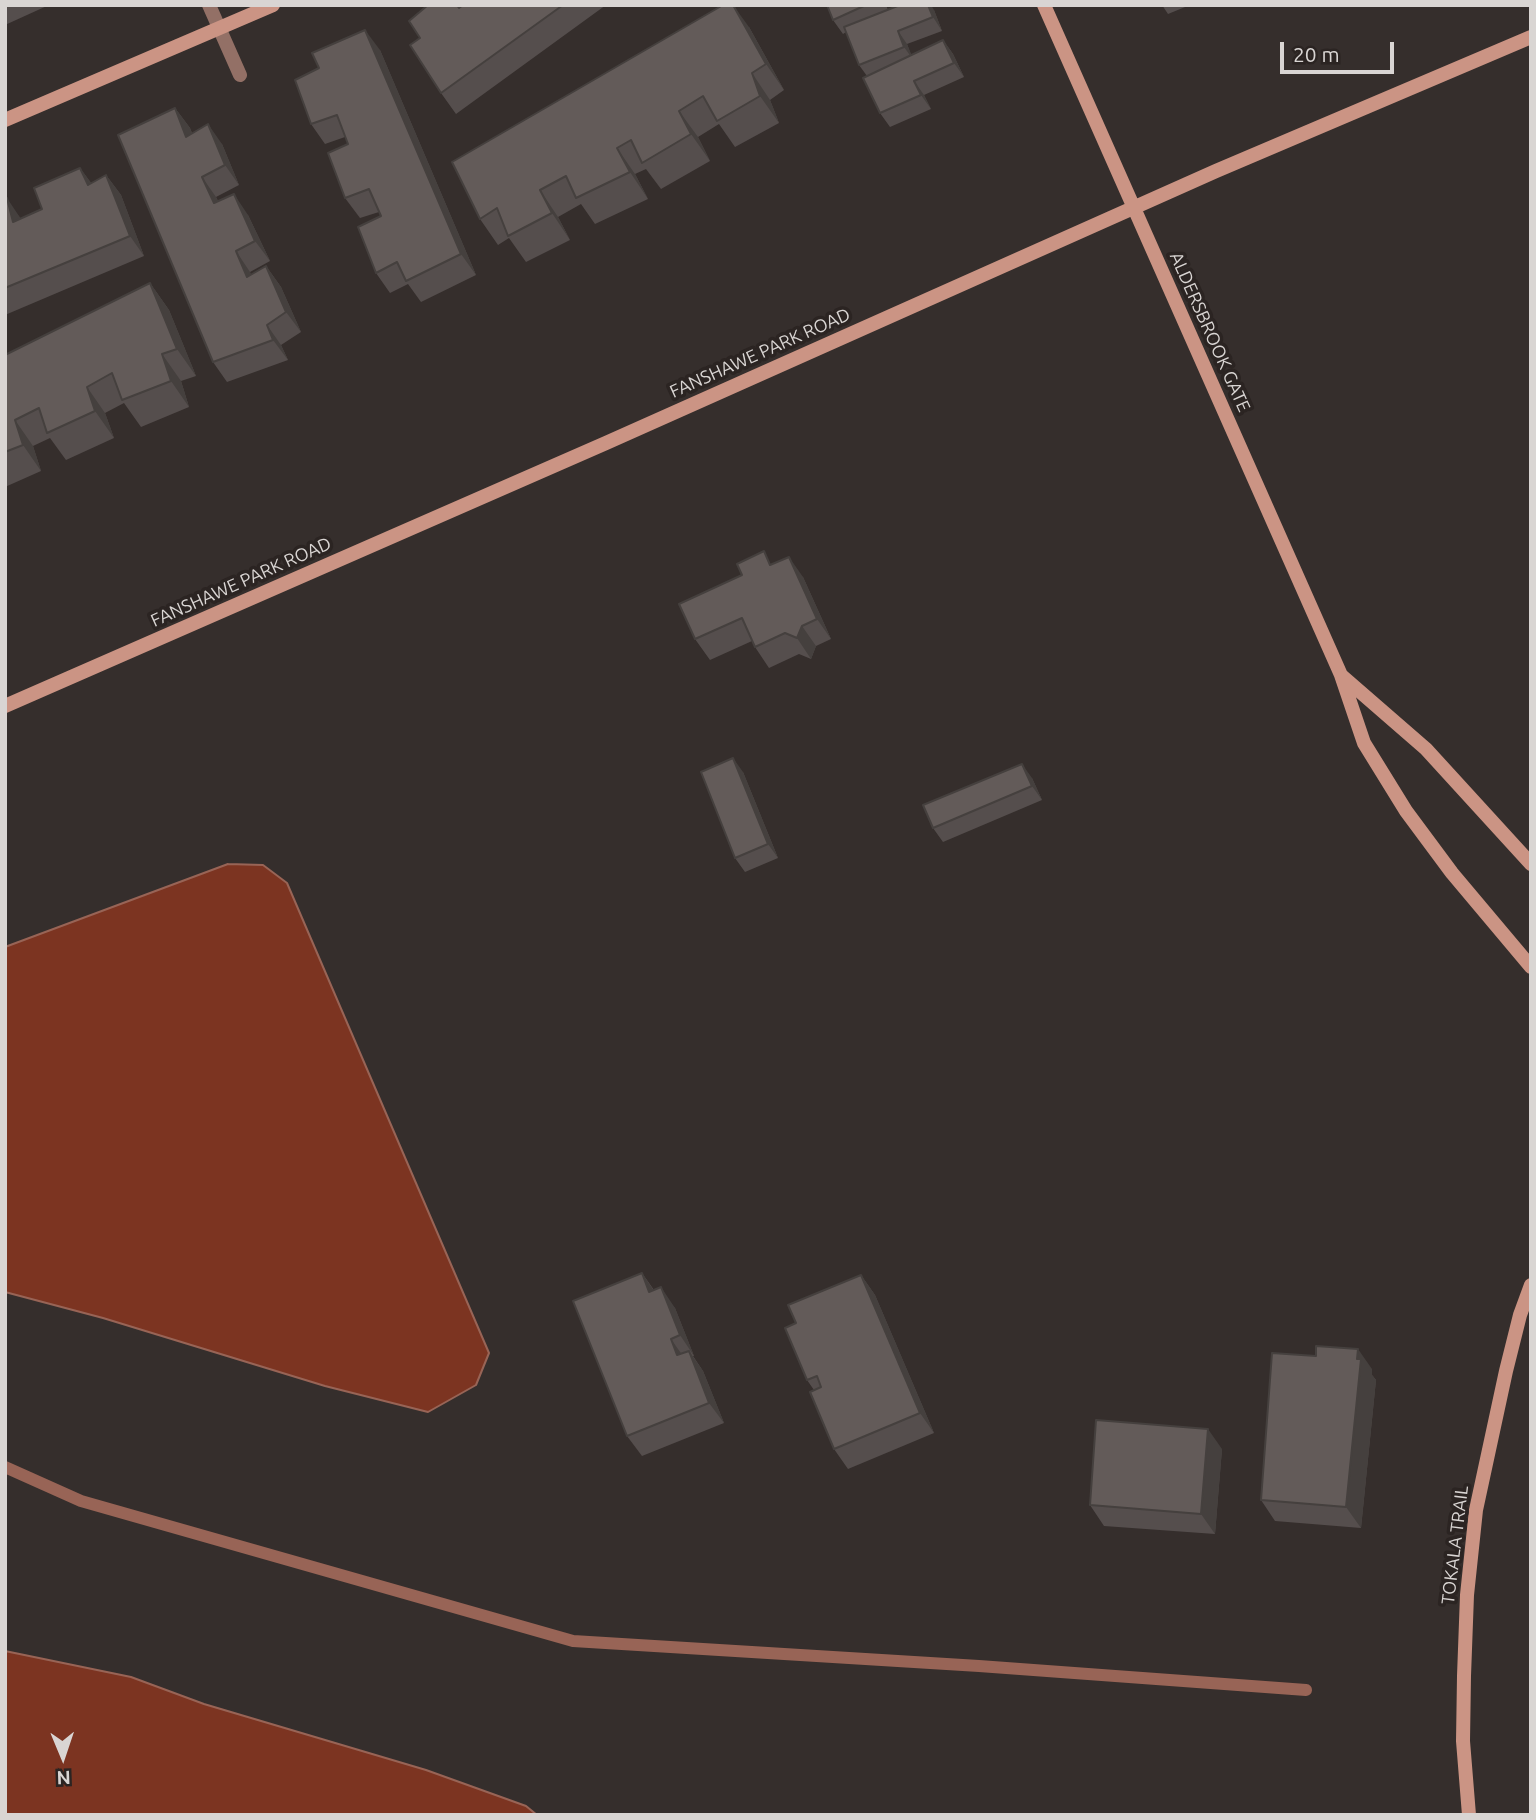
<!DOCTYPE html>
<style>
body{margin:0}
#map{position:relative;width:1536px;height:1820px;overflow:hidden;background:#352e2c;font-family:Ubuntu,sans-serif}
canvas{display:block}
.frame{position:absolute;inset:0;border:7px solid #d9d5d3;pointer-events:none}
.north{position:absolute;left:28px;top:1722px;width:70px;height:70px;-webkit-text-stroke:5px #2b2422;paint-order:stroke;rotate:178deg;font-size:19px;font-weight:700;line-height:28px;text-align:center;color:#d9d5d3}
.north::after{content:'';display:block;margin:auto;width:24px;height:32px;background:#d9d5d3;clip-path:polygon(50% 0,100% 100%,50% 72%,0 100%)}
.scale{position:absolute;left:1280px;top:42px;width:114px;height:32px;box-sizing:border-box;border:4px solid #d9d5d3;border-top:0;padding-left:9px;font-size:21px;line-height:24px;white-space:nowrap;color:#d9d5d3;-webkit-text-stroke:5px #2b2422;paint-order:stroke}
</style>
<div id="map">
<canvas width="1536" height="1820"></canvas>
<div class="frame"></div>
<div class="north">N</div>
<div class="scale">20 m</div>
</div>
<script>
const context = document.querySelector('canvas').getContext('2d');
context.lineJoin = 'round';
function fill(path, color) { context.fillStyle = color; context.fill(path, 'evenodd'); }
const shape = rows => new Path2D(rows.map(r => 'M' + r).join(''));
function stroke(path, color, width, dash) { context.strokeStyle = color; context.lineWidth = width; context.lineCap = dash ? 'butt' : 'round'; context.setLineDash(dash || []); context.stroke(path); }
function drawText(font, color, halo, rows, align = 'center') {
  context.font = font + ' Ubuntu,sans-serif'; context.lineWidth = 7; context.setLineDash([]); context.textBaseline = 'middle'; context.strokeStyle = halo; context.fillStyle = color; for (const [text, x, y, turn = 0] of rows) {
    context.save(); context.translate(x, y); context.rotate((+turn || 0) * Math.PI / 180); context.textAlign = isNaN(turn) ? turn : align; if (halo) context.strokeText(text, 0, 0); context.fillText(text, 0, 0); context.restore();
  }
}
const water = shape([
 [228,864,263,865,287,883,489,1353,476,1385,428,1412,325,1386,103,1318,5,1292,5,947,228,864],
 [5,1651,131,1677,204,1704,426,1770,526,1806,537,1815,5,1815,5,1651]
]);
const stream = shape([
 [5,1467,81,1501,573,1641,979,1666,1306,1690]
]);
const street = shape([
 [209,5,240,75]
]);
const secondary = shape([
 [1044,5,1341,675,1364,743,1406,811,1452,873,1531,967],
 [5,120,273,5],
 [1342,676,1426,749,1531,864],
 [5,706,606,443,1216,171,1531,37],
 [1469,1815,1463,1741,1464,1676,1467,1595,1476,1510,1506,1371,1520,1315,1531,1285]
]);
const wall = shape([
 [5,5,49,5,5,25],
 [463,5,606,5,456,114,441,93,420,38],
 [827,5,886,5,888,10,934,10,942,31,907,44,911,55,943,40,953,54,964,77,924,95,931,109,890,127,880,113,867,76,859,65,846,32,843,34,833,20],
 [1162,5,1190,5,1168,14],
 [749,27,784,90,770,100,779,123,735,147,719,124,698,137,710,161,661,189,646,169,635,174,648,199,595,224,581,204,558,217,570,240,526,262,509,238,498,245,480,219],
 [380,50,476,275,421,302,408,284,390,293,376,273,381,216,379,212,360,218,345,198,348,144,345,137,325,144,311,124],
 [175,108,190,128,192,133,222,144,239,185,216,197,218,201,248,215,270,261,250,272,251,275,266,266,281,287,301,332,281,345,288,360,227,382,213,362],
 [80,168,91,183,106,175,121,195,144,256,5,315,5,199,21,219,42,209],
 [150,283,169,310,196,376,181,381,189,407,141,427,124,403,105,413,114,438,66,460,50,438,33,446,41,471,5,487,5,355],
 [773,564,803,577,831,639,816,646,811,659,799,654,769,668,755,647,752,641,710,660,695,639],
 [743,772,778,858,745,872,735,858],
 [1032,778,1042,800,943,842,933,828],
 [642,1273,654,1290,675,1308,694,1356,693,1356,703,1371,724,1423,642,1456,627,1436],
 [861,1275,875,1295,934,1433,848,1469,834,1449,814,1390,807,1380],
 [1372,1369,1372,1375,1376,1380,1361,1528,1275,1521,1261,1500],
 [1222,1449,1215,1534,1104,1526,1090,1505]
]);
const shadedWall = shape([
 [733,5,749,27,784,90,766,64],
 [928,5,931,5,934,10,942,31,933,17],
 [365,30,380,50,476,275,461,254],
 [898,31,907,44,914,61,904,47],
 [943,40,953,54,964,77,954,63],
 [752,73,770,100,779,123,760,96],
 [914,81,924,95,931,109,921,95],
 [175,108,190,128,200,157,186,137],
 [679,111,698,137,710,161,691,134],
 [208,124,222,144,239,185,225,165],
 [617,148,635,174,648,199,630,172],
 [80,168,95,188,88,185],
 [106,175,121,195,144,256,130,236],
 [202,177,216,197,229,224,214,203],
 [540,190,558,217,570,240,552,213],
 [234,194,248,215,270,261,255,241],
 [7,198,21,219,13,222],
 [236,251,250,272,261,298,247,277],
 [266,266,281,287,301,332,286,312],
 [150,283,169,310,196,376,177,349],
 [267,325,281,345,288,360,273,340],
 [162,354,181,381,189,407,171,381],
 [87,387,105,413,114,438,95,411],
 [15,420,33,446,41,471,23,445],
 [789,557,803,577,831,639,817,619],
 [802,626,816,646,811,659,797,638],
 [733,758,743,772,778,858,768,844],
 [1022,764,1032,778,1042,800,1032,786],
 [642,1273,656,1294,649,1292],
 [861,1275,875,1295,934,1433,920,1413],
 [661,1287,675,1308,694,1356,680,1335],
 [671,1339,685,1359,677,1355],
 [1358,1349,1372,1369,1372,1375,1376,1380,1361,1528,1346,1507],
 [689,1351,703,1371,724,1423,709,1403],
 [1208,1429,1222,1449,1215,1534,1201,1514]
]);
const building = shape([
 [428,5,457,5,459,8,463,5,563,5,441,93,410,45,420,38,409,21,428,5],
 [723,5,733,5,766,64,752,73,760,96,717,121,703,96,679,111,691,134,642,163,631,140,617,148,630,172,576,198,566,176,540,190,552,213,508,236,497,208,480,219,452,162,723,5],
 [827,5,866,5,833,20,827,5],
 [900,5,928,5,933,17,898,31,904,47,859,65,844,27,900,5],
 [365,30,461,254,406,281,397,262,376,273,358,227,381,216,369,189,345,198,328,153,348,144,337,115,311,124,295,80,319,68,312,53,365,30],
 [943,40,954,63,914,81,921,95,880,113,863,78,943,40],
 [175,108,186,137,208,124,225,165,202,177,214,203,234,194,255,241,236,251,247,277,266,266,286,312,267,325,273,340,213,362,118,135,175,108],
 [80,168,88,185,106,175,130,236,5,288,5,199,7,198,13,222,42,209,34,188,80,168],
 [150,283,177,349,162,354,171,381,122,400,112,373,87,387,95,411,47,433,39,408,15,420,23,445,5,452,5,355,150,283],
 [764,551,770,565,789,557,817,619,802,626,797,638,785,633,755,647,742,618,695,639,679,604,742,575,737,564,764,551],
 [733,758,768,844,735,858,701,772,733,758],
 [1022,764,1032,786,933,828,923,805,1022,764],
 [642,1273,649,1292,661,1287,680,1335,671,1339,677,1355,689,1351,709,1403,627,1436,573,1301,642,1273],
 [861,1275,920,1413,834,1449,810,1392,821,1387,817,1376,807,1380,785,1328,796,1323,788,1305,861,1275],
 [1316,1346,1358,1349,1357,1359,1361,1359,1346,1507,1261,1500,1272,1353,1316,1356,1316,1346],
 [1096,1420,1208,1429,1201,1514,1090,1505,1096,1420]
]);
const streetNames = [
 ["ALDERSBROOK GATE",1210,332,66],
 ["FANSHAWE PARK ROAD",760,353,-24],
 ["FANSHAWE PARK ROAD",241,582,-24],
 ["TOKALA TRAIL",1455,1545,-83]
];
fill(water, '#7c3421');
stroke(water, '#986456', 2);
stroke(stream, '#986456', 12);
stroke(street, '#937066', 14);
stroke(secondary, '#cb9484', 14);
fill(wall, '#554e4d');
fill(shadedWall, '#45403e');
fill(building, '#635b59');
stroke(building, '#45403e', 2);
drawText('18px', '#d9d5d3', '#2b2422', streetNames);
</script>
